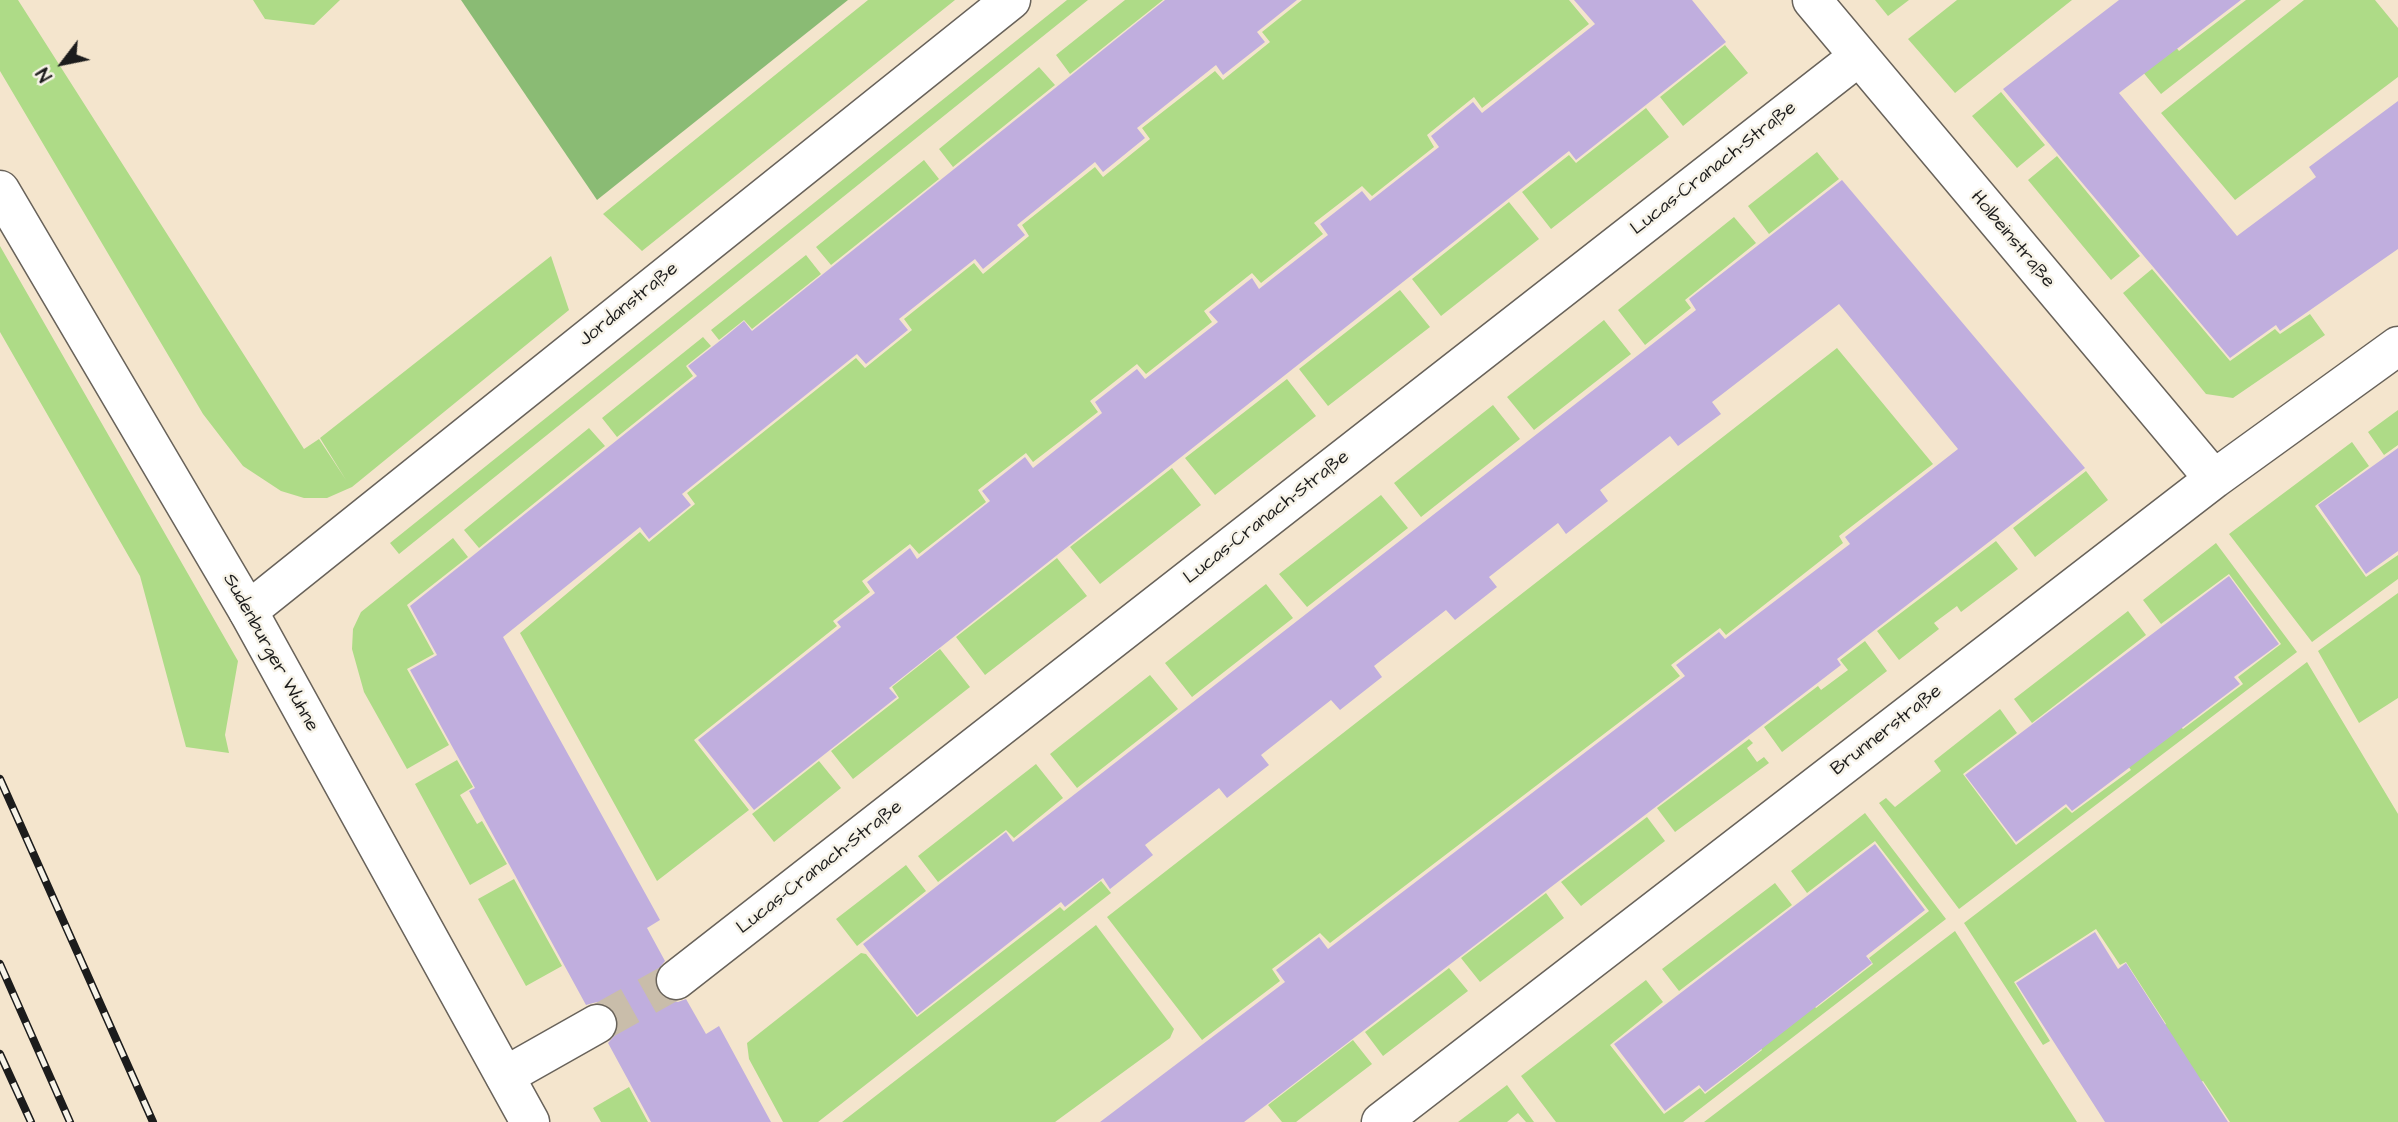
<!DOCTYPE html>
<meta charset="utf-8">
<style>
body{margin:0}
#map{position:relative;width:2398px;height:1122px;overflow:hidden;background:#f4e5cd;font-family:"Architects Daughter",sans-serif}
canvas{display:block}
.north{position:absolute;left:28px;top:28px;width:70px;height:70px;-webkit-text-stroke:5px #f7f3e8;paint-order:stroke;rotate:238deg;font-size:19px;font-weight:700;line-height:28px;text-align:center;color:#1c1c1c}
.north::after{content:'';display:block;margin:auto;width:24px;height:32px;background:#1c1c1c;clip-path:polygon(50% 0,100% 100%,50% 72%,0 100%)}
</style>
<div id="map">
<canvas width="2398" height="1122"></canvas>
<div class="north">N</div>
</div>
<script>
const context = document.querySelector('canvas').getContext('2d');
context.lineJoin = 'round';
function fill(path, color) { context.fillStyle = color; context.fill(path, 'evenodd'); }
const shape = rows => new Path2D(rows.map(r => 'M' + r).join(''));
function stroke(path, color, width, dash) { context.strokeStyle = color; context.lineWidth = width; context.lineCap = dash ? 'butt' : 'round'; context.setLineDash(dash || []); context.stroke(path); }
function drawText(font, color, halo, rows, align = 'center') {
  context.font = font + ' "Architects Daughter",sans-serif'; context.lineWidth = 5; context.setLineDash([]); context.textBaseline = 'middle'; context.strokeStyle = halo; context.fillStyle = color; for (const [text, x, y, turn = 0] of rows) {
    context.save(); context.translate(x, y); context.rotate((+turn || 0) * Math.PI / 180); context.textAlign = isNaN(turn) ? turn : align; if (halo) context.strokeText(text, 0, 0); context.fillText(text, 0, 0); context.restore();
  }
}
const green = shape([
 [0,0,18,0,304,449,319,439,346,480,320,438,551,256,569,310,352,487,327,498,304,498,281,491,243,466,203,414,0,71],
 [253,0,340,0,314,25,265,19],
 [868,0,955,0,642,251,603,214],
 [1067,0,1088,0,399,554,390,543],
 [1125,0,1163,0,1070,74,1056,55],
 [1302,0,1569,0,1589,24,1482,108,1474,97,1427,135,1434,147,1372,196,1362,186,1314,223,1323,234,1261,283,1252,273,1204,311,1212,322,1146,374,1137,364,1090,401,1098,412,1033,462,1026,453,978,490,986,502,919,554,910,544,862,581,870,592,833,621,837,626,694,740,749,810,657,881,520,633,640,532,649,542,695,504,687,493,856,358,865,368,912,330,904,319,974,263,983,274,1029,236,1022,225,1095,167,1103,177,1150,139,1142,128,1215,71,1223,80,1270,42,1262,32],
 [1875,0,1909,0,1888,16],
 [1957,0,2072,0,1955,93,1908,39],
 [2139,0,2179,51,2246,0,2281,0,2161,94,2100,20],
 [2304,0,2375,0,2398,28,2398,77,2235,200,2161,113],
 [1725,45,1748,73,1683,126,1660,97],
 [1039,67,1055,85,953,167,939,149],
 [2001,92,2045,145,2017,168,1972,116],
 [1646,108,1669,137,1551,229,1522,192,1569,155,1576,163],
 [1817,152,1839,179,1769,234,1748,206],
 [2057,156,2140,256,2111,280,2028,180],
 [924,160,939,179,831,265,816,247],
 [1509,202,1539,239,1441,316,1412,279],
 [1734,217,1756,243,1685,300,1691,308,1645,345,1618,310],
 [0,246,238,661,225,735,229,753,186,747,140,576,0,332],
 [806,255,821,274,752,329,744,320,719,340,711,330],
 [2152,269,2230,361,2275,329,2280,334,2310,314,2325,335,2233,398,2206,394,2123,293],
 [1400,290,1430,327,1328,406,1299,369],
 [1604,320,1631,354,1534,430,1507,397],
 [703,337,711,346,686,366,693,376,617,437,602,418],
 [1837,348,1933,464,1839,536,1843,543,1726,635,1720,628,1671,665,1680,676,1330,943,1320,933,1272,969,1280,981,1202,1040,1107,917],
 [1287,379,1316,416,1215,495,1185,458],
 [1493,405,1520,439,1421,517,1394,483],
 [2398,410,2398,445,2384,455,2368,432],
 [589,428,605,446,479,548,464,530],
 [2352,442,2369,466,2315,506,2366,577,2398,555,2398,579,2312,642,2229,534],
 [1172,468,1201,505,1100,584,1070,547],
 [2086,471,2108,500,2035,557,2013,528],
 [1381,495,1408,528,1307,607,1279,574],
 [453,538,468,557,407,605,434,654,407,669,449,745,407,769,364,692,352,649,353,629,361,612],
 [1996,541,2018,569,1961,612,1957,606,1934,623,1939,629,1899,660,1877,631],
 [2216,543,2297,652,1959,909,1879,803,1886,798,1895,807,1941,771,1934,761,2000,709,2017,733,1963,774,2016,845,2066,807,2072,813,2131,770,2125,762,2177,723,2183,729,2243,684,2238,677,2281,644,2229,574,2161,624,2143,600],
 [1057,558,1087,596,985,675,956,637],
 [1266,584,1293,618,1192,697,1165,663],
 [2398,593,2398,698,2359,723,2318,651],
 [2128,611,2146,635,2032,723,2014,699],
 [1865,641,1887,671,1782,752,1764,727,1818,686,1821,690,1848,670,1840,660],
 [940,649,970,687,853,779,831,751,899,698,892,687],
 [2307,662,2398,814,2398,1122,2230,1122,2203,1081,2197,1084,2160,1028,2166,1024,2126,962,2120,965,2096,929,2014,982,2050,1041,2043,1045,1964,923],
 [1150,675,1178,709,1077,788,1050,754],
 [1749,739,1753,743,1747,748,1757,762,1764,757,1769,763,1675,832,1657,808],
 [457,760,473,787,460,795,477,824,482,821,507,864,470,885,415,784],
 [819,761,841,788,774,842,752,814],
 [1036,764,1063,798,1014,838,1006,830,938,882,918,856],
 [1865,813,1946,919,1683,1122,1556,1122,1521,1076,1646,980,1663,1002,1610,1045,1664,1114,1700,1088,1705,1094,1762,1050,1758,1043,1811,1002,1816,1008,1873,964,1869,958,1929,911,1875,841,1807,893,1791,871],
 [1647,817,1665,841,1581,906,1561,882],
 [906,865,926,891,857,946,836,919],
 [514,879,562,966,526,986,478,899],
 [1101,881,1111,893,818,1122,783,1122,749,1059,747,1043,861,953,866,954,917,1017,1060,907,1064,911],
 [1775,883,1792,905,1679,991,1662,969],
 [1546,893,1564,918,1480,982,1461,958],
 [1096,925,1174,1029,1170,1038,1055,1122,842,1122],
 [1955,931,2077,1122,1704,1122],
 [1449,968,1468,991,1383,1056,1365,1032],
 [1353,1040,1372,1064,1296,1122,1282,1122,1268,1105],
 [1507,1085,1534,1122,1526,1122,1518,1113,1507,1122,1458,1122],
 [629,1087,648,1122,601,1122,593,1108]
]);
const forest = shape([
 [461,0,848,0,597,200]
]);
const building = shape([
 [1165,0,1297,0,1257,32,1265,42,1223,75,1216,65,1137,128,1145,138,1103,172,1095,162,1017,225,1025,235,983,269,975,259,899,319,908,330,866,364,857,354,682,494,691,505,649,539,640,527,503,637,660,920,647,928,665,961,656,972,654,982,658,993,668,1000,678,1002,686,999,706,1034,719,1026,771,1122,651,1122,608,1043,616,1034,619,1025,616,1014,607,1005,597,1002,586,1005,469,791,475,788,410,670,437,655,410,606,697,376,688,366,726,336,744,321,752,331],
 [1574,0,1692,0,1726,42,1576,160,1569,151,1171,465,889,688,897,697,754,810,698,740,841,627,837,622,875,593,867,582,910,548,917,559,990,501,982,491,1025,457,1033,468,1102,413,1095,402,1137,369,1145,379,1218,322,1209,312,1252,278,1259,289,1328,235,1320,224,1362,191,1370,201,1439,147,1431,136,1473,102,1482,113,1595,24],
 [2119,0,2241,0,2119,93,2237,236,2316,177,2309,167,2398,101,2398,249,2280,331,2276,325,2230,358,2003,89],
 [1842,180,2085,468,1837,659,1841,665,1244,1122,1100,1122,1285,982,1276,970,1319,937,1328,949,1685,676,1676,665,1719,632,1725,639,1850,544,1845,537,1958,449,1839,304,1712,402,1721,414,1678,446,1670,436,1600,490,1608,501,1566,534,1558,523,1489,577,1497,587,1455,620,1446,610,1374,666,1382,677,1340,710,1331,700,1261,755,1269,765,1227,798,1219,788,1145,845,1153,855,1110,889,1103,878,1065,907,1061,902,917,1015,863,944,1006,832,1013,842,1093,780,1696,310,1689,299],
 [2398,448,2398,551,2366,574,2318,505],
 [2229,576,2279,644,2234,677,2240,684,2072,811,2066,804,2016,842,1965,775],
 [1875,844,1925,910,1866,956,1872,963,1745,1062,1705,1092,1699,1085,1665,1111,1614,1044],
 [2095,932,2118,969,2126,963,2228,1122,2105,1122,2016,983]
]);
const minorTunnel = shape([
 [597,1024,676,980]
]);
const minor = shape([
 [1812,0,2214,479],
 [248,611,1011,0],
 [676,980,1858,57],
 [505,1076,597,1024],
 [1381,1122,2214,479,2398,346]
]);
const tertiary = shape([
 [0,190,248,611,530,1122]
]);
const rail = shape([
 [0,779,153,1122],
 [0,964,70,1122],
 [0,1054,31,1122]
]);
const streetNames = [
 ["Lucas-Cranach-Straße",1714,169,-38],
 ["Holbeinstraße",2012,240,50],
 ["Jordanstraße",629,305,-39],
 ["Lucas-Cranach-Straße",1267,518,-38],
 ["Sudenburger Wuhne",270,653,61],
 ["Brunnerstraße",1887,731,-38],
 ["Lucas-Cranach-Straße",820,868,-38]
];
fill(green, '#aedb87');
fill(forest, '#8abb74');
fill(building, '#c0aede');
stroke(minorTunnel, '#c9bdaa', 38, [38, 19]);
stroke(minor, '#68625a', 41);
stroke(tertiary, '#68625a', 41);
stroke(minor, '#fff', 38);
stroke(tertiary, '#fff', 38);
stroke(rail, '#1c1c1c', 8);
stroke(rail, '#f7f3e8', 5, [16]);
drawText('19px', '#1c1c1c', '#f7f3e8', streetNames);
</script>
